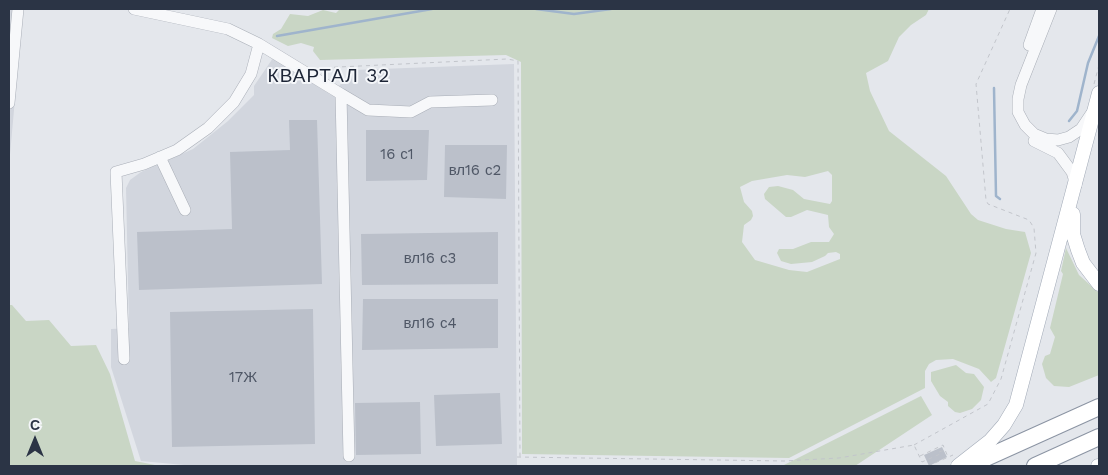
<!DOCTYPE html>
<meta charset="utf-8">
<style>
body{margin:0}
#map{position:relative;width:1108px;height:475px;overflow:hidden;background:#e4e7ec;font-family:"Work Sans",sans-serif}
canvas{display:block}
.frame{position:absolute;inset:0;border:10px solid #2b3445;pointer-events:none}
.north{position:absolute;left:10px;top:415px;width:50px;height:50px;-webkit-text-stroke:4px #f4f6f9;paint-order:stroke;rotate:0deg;font-size:14px;font-weight:700;line-height:20px;text-align:center;color:#2b3445}
.north::after{content:'';display:block;margin:auto;width:18px;height:22px;background:#2b3445;clip-path:polygon(50% 0,100% 100%,50% 72%,0 100%)}
</style>
<div id="map">
<canvas width="1108" height="475"></canvas>
<div class="frame"></div>
<div class="north">С</div>
</div>
<script>
const context = document.querySelector('canvas').getContext('2d');
context.lineJoin = 'round';
function fill(path, color) { context.fillStyle = color; context.fill(path, 'evenodd'); }
const shape = rows => new Path2D(rows.map(r => 'M' + r).join(''));
function stroke(path, color, width, dash) { context.strokeStyle = color; context.lineWidth = width; context.lineCap = dash ? 'butt' : 'round'; context.setLineDash(dash || []); context.stroke(path); }
function drawText(font, color, halo, rows, align = 'center') {
  context.font = font + ' "Work Sans",sans-serif'; context.lineWidth = 4; context.setLineDash([]); context.textBaseline = 'middle'; context.strokeStyle = halo; context.fillStyle = color; for (const [text, x, y, turn = 0] of rows) {
    context.save(); context.translate(x, y); context.rotate((+turn || 0) * Math.PI / 180); context.textAlign = isNaN(turn) ? turn : align; if (halo) context.strokeText(text, 0, 0); context.fillText(text, 0, 0); context.restore();
  }
}
const built = shape([
 [9,9,23,9,9,166],
 [273,58,331,95,353,70,514,64,517,466,195,466,141,461,111,367,111,329,129,328,126,188,130,180,141,172,193,149,228,121,254,95,254,86]
]);
const green = shape([
 [340,9,929,9,926,15,911,25,899,37,888,61,866,73,870,91,889,131,946,176,971,214,978,220,1006,229,1025,232,1031,253,996,378,991,382,979,369,953,359,936,360,929,364,925,371,925,388,789,458,522,454,521,62,506,55,320,60,313,51,314,47,301,43,288,46,272,38,273,34,281,29,290,14,308,16,323,10,336,13],
 [828,171,832,175,832,201,830,204,804,199,793,190,778,186,769,187,764,194,765,199,786,217,791,217,807,210,828,215,829,227,834,234,829,242,811,242,793,249,779,249,777,253,781,261,791,264,812,262,825,256,828,253,836,252,840,254,840,259,807,272,789,270,755,260,742,242,744,225,751,220,753,216,752,211,744,202,740,187,752,181,787,175,805,177],
 [1066,248,1079,275,1099,293,1099,375,1069,387,1054,386,1046,378,1042,364,1045,356,1050,354,1055,337,1050,328,1063,274,1061,271],
 [9,305,12,305,26,321,49,320,71,346,96,345,110,374,135,461,160,466,9,466],
 [956,365,966,373,974,374,984,387,981,400,972,409,960,413,955,412,948,406,948,402,940,396,931,381,931,372],
 [921,396,932,415,855,466,782,466]
]);
const stream = shape([
 [536,9,574,14,611,9],
 [277,36,432,9],
 [994,88,996,196,1000,199],
 [1069,121,1077,111,1088,63,1099,36]
]);
const building = shape([
 [289,120,317,120,322,284,139,290,137,232,232,229,230,152,290,150],
 [366,130,429,130,427,180,366,181],
 [445,145,507,145,506,199,444,197],
 [498,232,498,284,362,285,361,234],
 [363,299,498,299,498,348,362,350],
 [313,309,315,444,172,447,170,312],
 [500,393,502,444,436,446,434,395],
 [420,402,421,454,356,455,355,403],
 [942,447,947,457,929,466,924,455]
]);
const path = shape([
 [318,68,507,59,518,61,520,457],
 [1094,84,1099,65],
 [914,445,988,404,1001,379,1036,253,1034,228,1029,220,988,204,986,200,976,84,1010,9],
 [939,452,945,450],
 [920,456,943,445,948,457],
 [517,457,784,461,839,458,914,445,922,462,940,454],
 [928,466,953,455]
]);
const minor = shape([
 [134,9,228,29,259,44,341,94,349,456],
 [1051,9,1021,85,1018,99,1018,112,1025,125,1034,134,1046,139,1058,140,1069,137,1081,129,1091,114],
 [1029,45,1042,9],
 [341,94,368,110,411,112,430,102,492,100],
 [9,103,18,9],
 [1034,141,1058,153,1072,172,1076,185],
 [160,157,185,210],
 [124,359,116,172,144,164,177,150,208,128,234,102,251,74,259,44]
]);
const major = shape([
 [1073,214,1073,234,1078,250,1083,263,1099,284],
 [958,466,990,441,1004,425,1016,405,1099,93],
 [1098,466,1099,466]
]);
const highway = shape([
 [968,466,1099,407],
 [1035,466,1099,437]
]);
const numberNames = [
 ["16 с1",397,155],
 ["вл16 с2",475,171],
 ["вл16 с3",430,259],
 ["вл16 с4",430,324],
 ["17Ж",243,378]
];
const neighbourhoodNames = [
 ["КВАРТАЛ 32",329,76]
];
fill(built, '#d2d6de');
fill(green, '#c9d6c5');
stroke(stream, '#9fb4cc', 2.5);
fill(building, '#bbc0ca');
stroke(minor, '#a9aeb7', 12);
stroke(major, '#a3abb8', 15);
stroke(highway, '#8b94a3', 18);
stroke(path, '#c2c5cb', 1, [4, 4]);
stroke(minor, '#f7f8fa', 11);
stroke(major, '#fff', 14);
stroke(highway, '#fff', 16);
drawText('15px', '#4f5766', null, numberNames);
context.letterSpacing = '1px';
drawText('19px', '#1d2536', '#f4f6f9', neighbourhoodNames);
context.letterSpacing = '0px';
</script>
